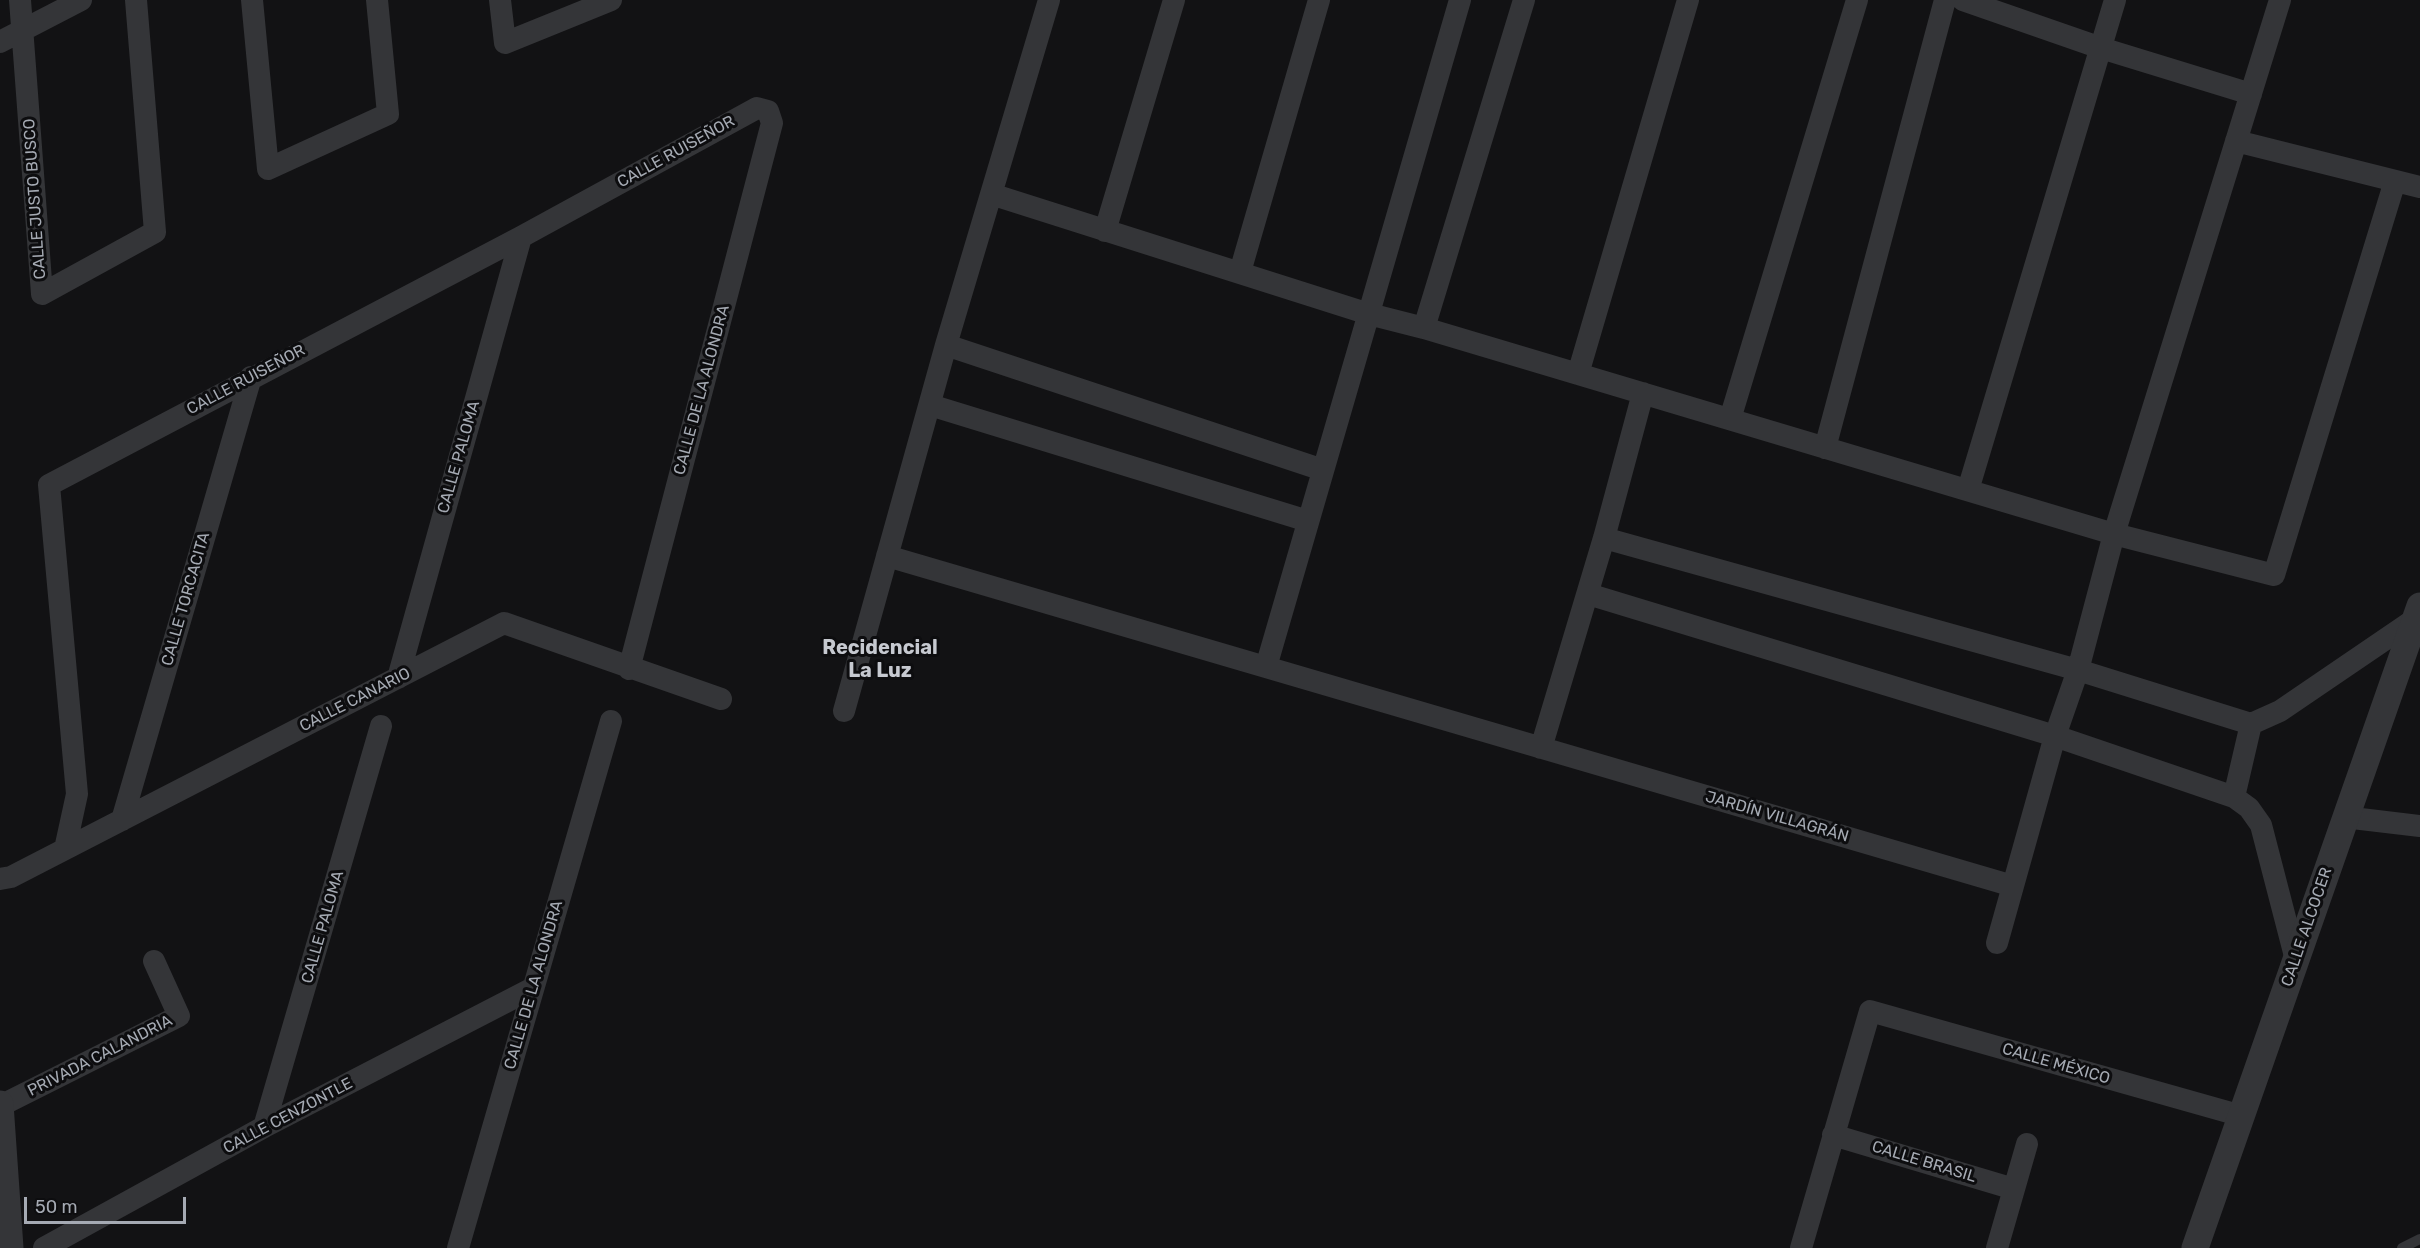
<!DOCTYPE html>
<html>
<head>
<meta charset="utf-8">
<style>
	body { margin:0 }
	#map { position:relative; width:2420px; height:1248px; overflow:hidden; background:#121214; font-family:Rubik,sans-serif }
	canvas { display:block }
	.scale { position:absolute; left:24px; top:1197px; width:162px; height:27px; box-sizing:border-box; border:3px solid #a5aab3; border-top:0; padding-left:8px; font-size:18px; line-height:21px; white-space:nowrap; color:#a5aab3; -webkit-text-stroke:4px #0d0d0f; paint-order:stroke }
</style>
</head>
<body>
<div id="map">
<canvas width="2420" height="1248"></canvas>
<div class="scale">50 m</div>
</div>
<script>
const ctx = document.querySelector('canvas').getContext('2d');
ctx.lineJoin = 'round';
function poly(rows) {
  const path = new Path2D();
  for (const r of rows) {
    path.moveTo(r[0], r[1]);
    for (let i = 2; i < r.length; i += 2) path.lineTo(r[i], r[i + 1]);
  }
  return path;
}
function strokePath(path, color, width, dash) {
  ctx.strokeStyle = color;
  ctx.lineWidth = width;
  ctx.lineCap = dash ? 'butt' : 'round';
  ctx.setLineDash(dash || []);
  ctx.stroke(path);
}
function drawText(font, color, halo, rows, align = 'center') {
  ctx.font = font + ' Rubik,sans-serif';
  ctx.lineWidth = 6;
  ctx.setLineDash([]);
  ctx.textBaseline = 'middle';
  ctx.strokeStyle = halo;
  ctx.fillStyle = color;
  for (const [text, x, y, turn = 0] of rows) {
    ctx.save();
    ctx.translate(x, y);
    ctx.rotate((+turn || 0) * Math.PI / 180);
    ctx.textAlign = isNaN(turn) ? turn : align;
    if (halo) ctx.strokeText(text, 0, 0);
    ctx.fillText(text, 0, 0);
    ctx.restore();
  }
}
strokePath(poly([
	[2402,1248,2420,1239]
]), '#343538', 10);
strokePath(poly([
	[20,0,42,294,155,232,136,0],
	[252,0,268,169,388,114,377,0],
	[500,0,505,43,611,0],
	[1963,0,2101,48,2251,94],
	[0,42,81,0],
	[2236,141,2420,187],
	[991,194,1369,314,1424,328,2114,534,2274,575,2395,181],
	[1105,231,1174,0],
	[1240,272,1319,0],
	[1424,328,1524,0],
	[946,345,1323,470],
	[1578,374,1688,0],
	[930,405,1308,521],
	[1730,419,1857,0],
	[1825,448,1945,0],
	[1968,490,2115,0],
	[1604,538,2078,670,2251,724,2280,711,2415,619],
	[887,556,2013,886],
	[1588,594,2055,736,2234,797,2249,808,2261,825,2296,960],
	[1266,667,1460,0],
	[398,678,521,237],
	[844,711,946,345,1049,0],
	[1541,748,1604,538,1643,393],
	[2234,797,2251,724],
	[2344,817,2420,826],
	[122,820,251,377],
	[65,849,77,794,49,485,521,237,757,108,768,111,772,123,629,669],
	[0,879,11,877,504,623,721,699],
	[1997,943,2055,736,2078,670,2114,534,2280,0],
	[0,1106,179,1016,154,961],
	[264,1127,381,726],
	[1833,1135,2014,1189],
	[44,1248,264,1127,533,988],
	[458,1248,611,721],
	[1801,1248,1870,1011,2242,1116],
	[1997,1248,2027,1144]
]), '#343538', 22);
strokePath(poly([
	[0,1104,10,1248],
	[2195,1248,2420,606]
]), '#343538', 27);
drawText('16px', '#a5aab3', '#0d0d0f', [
	["CALLE RUISEÑOR",676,152,-29],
	["CALLE JUSTO BUSCO",35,199,-94],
	["CALLE RUISEÑOR",246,380,-28],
	["CALLE DE LA ALONDRA",702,390,-75],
	["CALLE PALOMA",459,457,-74],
	["CALLE TORCACITA",186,599,-74],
	["CALLE CANARIO",355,700,-27],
	["JARDÍN VILLAGRÁN",1777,817,16],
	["CALLE PALOMA",323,927,-74],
	["CALLE ALCOCER",2307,927,-71],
	["CALLE DE LA ALONDRA",534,985,-74],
	["PRIVADA CALANDRIA",100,1056,-27],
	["CALLE MÉXICO",2056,1064,16],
	["CALLE CENZONTLE",288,1116,-28],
	["CALLE BRASIL",1924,1162,17]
]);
drawText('bold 20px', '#c6c9d0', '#0d0d0f', [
	["Recidencial",880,648],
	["La Luz",880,671]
]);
</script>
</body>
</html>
